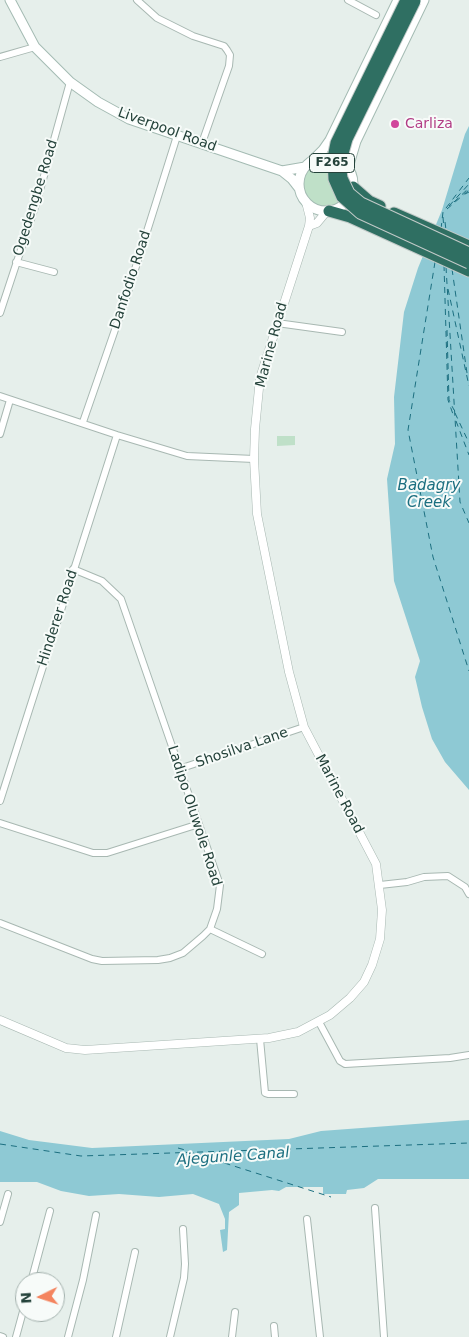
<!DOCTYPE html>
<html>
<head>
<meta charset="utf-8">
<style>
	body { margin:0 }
	#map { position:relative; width:469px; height:1337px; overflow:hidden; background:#e6efeb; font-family:"DejaVu Sans",sans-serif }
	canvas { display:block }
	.north { position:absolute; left:15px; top:1272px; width:50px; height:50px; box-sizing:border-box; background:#f7fbf9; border:1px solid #a3b1ad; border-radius:50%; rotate:266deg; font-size:14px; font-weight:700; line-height:20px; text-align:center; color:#24423a }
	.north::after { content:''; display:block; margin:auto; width:18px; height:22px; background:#f4845f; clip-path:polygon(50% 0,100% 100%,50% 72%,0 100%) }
</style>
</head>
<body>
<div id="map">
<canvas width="469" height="1337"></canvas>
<div class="north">N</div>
</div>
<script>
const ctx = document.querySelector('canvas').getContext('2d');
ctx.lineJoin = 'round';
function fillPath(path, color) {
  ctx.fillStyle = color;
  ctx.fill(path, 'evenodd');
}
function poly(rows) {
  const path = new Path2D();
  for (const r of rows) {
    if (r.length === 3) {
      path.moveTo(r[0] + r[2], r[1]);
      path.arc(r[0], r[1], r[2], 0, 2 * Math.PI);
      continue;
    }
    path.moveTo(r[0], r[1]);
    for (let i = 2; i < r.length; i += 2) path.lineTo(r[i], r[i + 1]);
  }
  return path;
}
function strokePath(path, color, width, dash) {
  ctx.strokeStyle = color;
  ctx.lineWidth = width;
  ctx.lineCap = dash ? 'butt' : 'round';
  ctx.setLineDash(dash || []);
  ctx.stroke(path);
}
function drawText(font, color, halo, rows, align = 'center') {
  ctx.font = font + ' "DejaVu Sans",sans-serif';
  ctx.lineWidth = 4;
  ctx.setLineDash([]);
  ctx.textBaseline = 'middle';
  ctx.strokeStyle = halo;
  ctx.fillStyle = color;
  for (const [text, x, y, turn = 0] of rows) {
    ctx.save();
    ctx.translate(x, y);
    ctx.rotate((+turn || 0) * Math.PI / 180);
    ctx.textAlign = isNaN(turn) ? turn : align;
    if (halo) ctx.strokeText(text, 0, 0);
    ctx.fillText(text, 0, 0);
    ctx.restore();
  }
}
fillPath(poly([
	[325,185,23],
	[277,436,295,436,295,445,277,446]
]), '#bfe0c8');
fillPath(poly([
	[469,126,469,790,445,762,432,739,422,707,415,677,420,661,394,581,387,479,395,444,394,397,404,312,418,268,442,210,465,134],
	[469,1120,469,1179,378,1179,364,1188,347,1190,346,1194,323,1194,323,1187,286,1187,279,1191,272,1190,239,1193,239,1205,229,1212,227,1250,223,1252,220,1230,225,1229,225,1219,219,1204,193,1194,159,1197,119,1194,89,1196,61,1191,37,1182,0,1182,0,1131,29,1140,92,1148,289,1139,321,1131]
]), '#8ec9d4');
strokePath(poly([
	[465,194,469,192],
	[454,202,469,188],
	[449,206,469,184],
	[447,209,469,190],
	[443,217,444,230],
	[445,222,446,230],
	[441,229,443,212,469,178],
	[435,262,408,430,433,557,469,671],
	[444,265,448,400,454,417],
	[446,267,460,502,469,523],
	[452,269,467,373],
	[448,289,469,386],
	[447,330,449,400,454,410],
	[455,413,469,443],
	[456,421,469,455],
	[0,1144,81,1156,469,1143],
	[178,1148,189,1151],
	[193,1153,331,1197]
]), '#1c6f80', 1, [6, 5]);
const minor = poly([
	[137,0,157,18,193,36,224,46,227,50,230,55,229,66,202,143],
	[348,0,376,15],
	[0,57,35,47],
	[16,262,54,272],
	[0,313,37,201,70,82],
	[277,323,342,332],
	[0,396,117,435,187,456,254,459],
	[83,422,126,298,177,136],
	[0,434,10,400],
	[179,769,304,727],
	[0,801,117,435],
	[0,823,93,853,107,853,199,824],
	[380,885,407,882,424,877,448,876,465,887,469,894],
	[0,923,92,959,102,961,158,960,170,958,183,953,203,936,210,929,217,909,220,885,121,599,102,581,73,569],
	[210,929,262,954],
	[319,1022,340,1061,345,1064,450,1058,469,1055],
	[260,1039,265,1093,268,1094,294,1094],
	[375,1208,384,1337],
	[307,1219,320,1337],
	[0,1222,8,1194],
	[31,1282,50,1211],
	[274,1326,275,1337],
	[0,1336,3,1337],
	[16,1337,25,1304],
	[68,1337,83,1280,96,1215],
	[116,1337,135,1252],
	[170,1337,184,1278,185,1264,183,1229],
	[232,1337,235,1312]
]);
const tertiary = poly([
	[309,226,317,223,327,211],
	[0,1020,66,1048,85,1050,269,1038,298,1032,330,1015,350,998,364,982,372,965,380,939,382,910,376,864,304,727,289,672,257,514,254,459,255,429,260,378,309,226,310,218,306,202]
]);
const secondary = poly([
	[10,0,35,47,70,82,98,102,129,119,282,171,292,179,299,188],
	[326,184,27],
	[313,160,323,150,330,140,398,0],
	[348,168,356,141,424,0],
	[282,171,305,167]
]);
const motorway = poly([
	[353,187,369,201,380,206],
	[329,211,350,217,469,271],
	[394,213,469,246]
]);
strokePath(minor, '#a8b8b2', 8);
strokePath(tertiary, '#a8b8b2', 9);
strokePath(secondary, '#a4bbb3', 11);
strokePath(motorway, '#c2cac8', 13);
strokePath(minor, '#fff', 6);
strokePath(tertiary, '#fff', 8);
strokePath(secondary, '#fff', 9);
strokePath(motorway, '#2f6f62', 11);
const motorwayBridge = poly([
	[406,0,336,143,333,158,334,179,342,197,360,213,469,263],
	[415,1,347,139,340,164,342,178,349,193,361,203,469,253]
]);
strokePath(motorwayBridge, '#c2cac8', 13, []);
strokePath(motorwayBridge, '#2f6f62', 11);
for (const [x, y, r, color] of [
	[395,124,5,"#d1479c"]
]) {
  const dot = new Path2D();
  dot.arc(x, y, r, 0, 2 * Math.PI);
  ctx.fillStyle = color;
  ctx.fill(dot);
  strokePath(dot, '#f7fbf9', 2);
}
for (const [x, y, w] of [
	[332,163,45]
]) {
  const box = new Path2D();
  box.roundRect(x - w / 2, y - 9.5, w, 19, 4);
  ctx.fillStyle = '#f7fbf9';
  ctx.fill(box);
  strokePath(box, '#24423a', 1);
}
drawText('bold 12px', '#24423a', null, [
	["F265",332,163]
]);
drawText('14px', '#b23c85', '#f7fbf9', [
	["Carliza",405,124]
], 'left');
drawText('14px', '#24423a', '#f7fbf9', [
	["Liverpool Road",167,130,20],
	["Ogedengbe Road",36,198,-73],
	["Danfodio Road",131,280,-72],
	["Marine Road",272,345,-75],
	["Hinderer Road",58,618,-72],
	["Shosilva Lane",242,748,-19],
	["Marine Road",339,794,62],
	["Ladipo Oluwole Road",194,816,72]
]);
drawText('italic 15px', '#1c6f80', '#f7fbf9', [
	["Badagry",429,486],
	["Creek",429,503],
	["Ajegunle Canal",233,1157,-4]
]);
</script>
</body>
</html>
